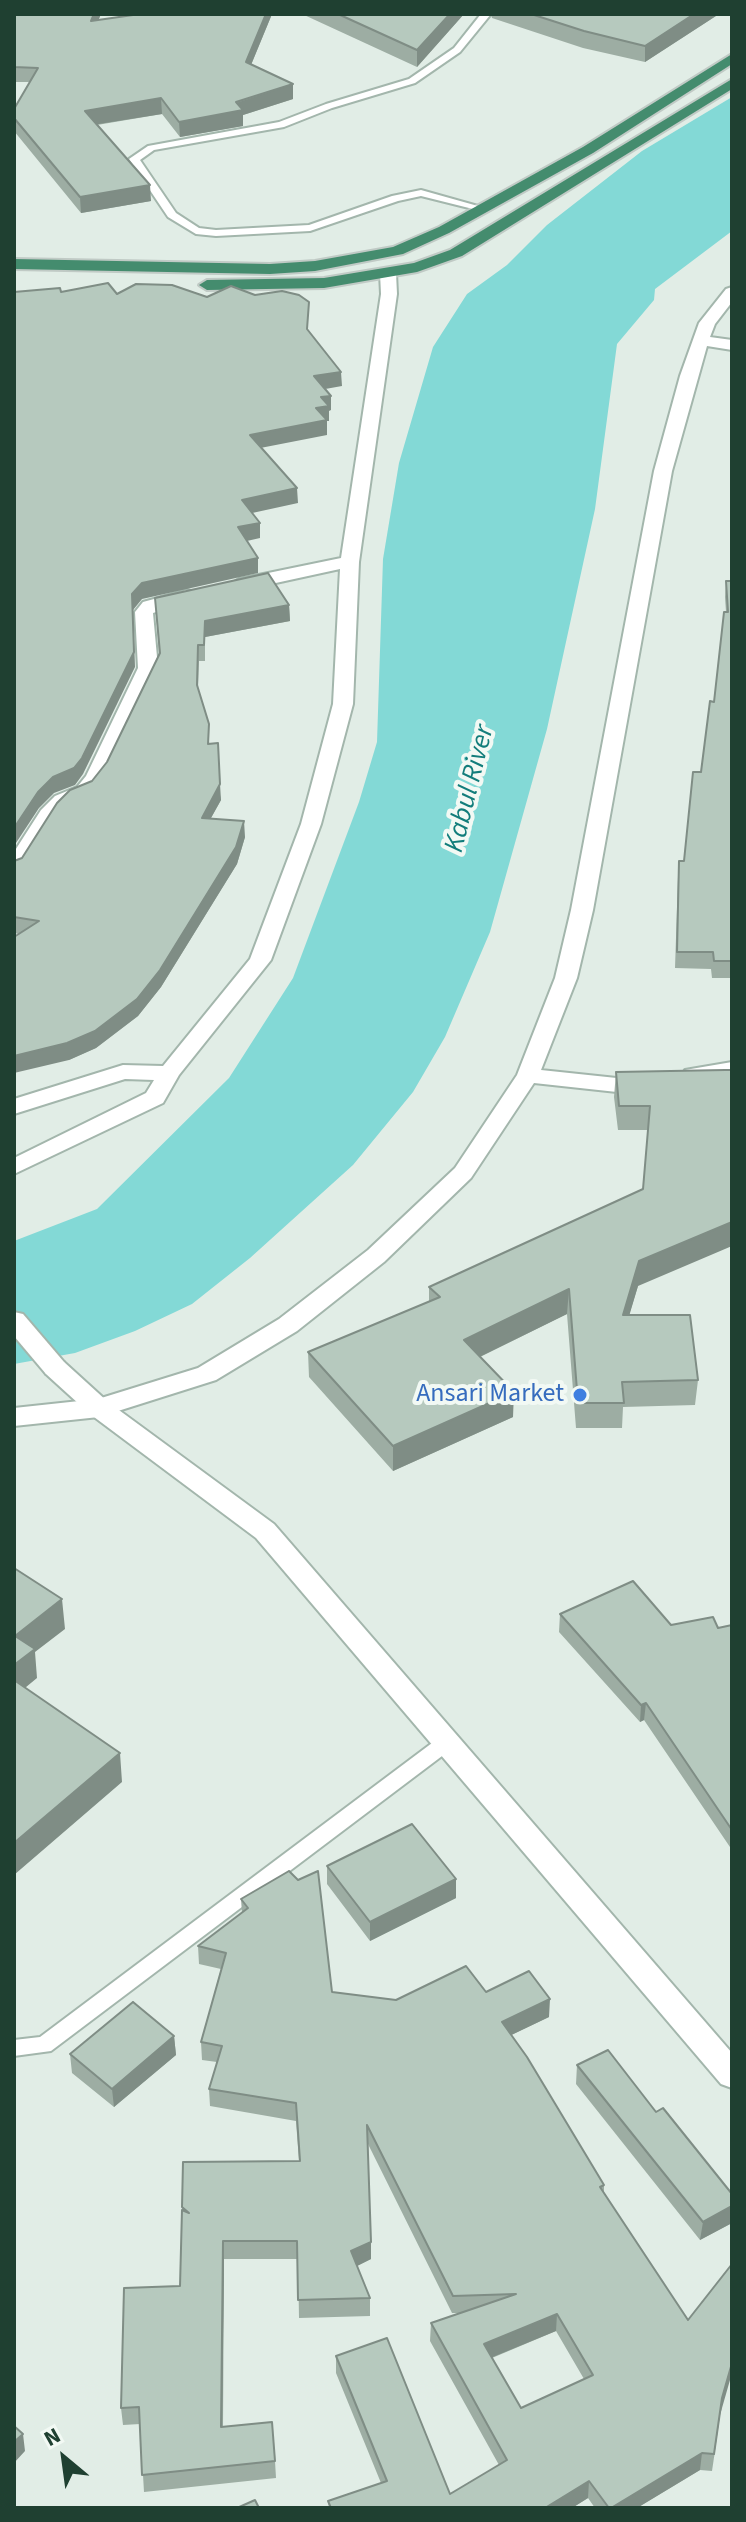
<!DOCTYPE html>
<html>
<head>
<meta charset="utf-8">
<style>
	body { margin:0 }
	#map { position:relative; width:746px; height:2522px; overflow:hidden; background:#e1ede6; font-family:"Source Sans 3",sans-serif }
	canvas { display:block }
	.frame { position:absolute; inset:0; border:16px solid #1f4031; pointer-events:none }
	.north { position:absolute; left:24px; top:2418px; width:80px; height:80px; -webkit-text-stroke:6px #f2f9f4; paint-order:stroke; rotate:331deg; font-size:22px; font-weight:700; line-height:32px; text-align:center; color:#1f4031 }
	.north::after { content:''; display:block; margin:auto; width:28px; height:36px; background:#1f4031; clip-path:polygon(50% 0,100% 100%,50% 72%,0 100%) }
</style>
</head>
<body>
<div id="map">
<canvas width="746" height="2522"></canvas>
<div class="frame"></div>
<div class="north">N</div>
</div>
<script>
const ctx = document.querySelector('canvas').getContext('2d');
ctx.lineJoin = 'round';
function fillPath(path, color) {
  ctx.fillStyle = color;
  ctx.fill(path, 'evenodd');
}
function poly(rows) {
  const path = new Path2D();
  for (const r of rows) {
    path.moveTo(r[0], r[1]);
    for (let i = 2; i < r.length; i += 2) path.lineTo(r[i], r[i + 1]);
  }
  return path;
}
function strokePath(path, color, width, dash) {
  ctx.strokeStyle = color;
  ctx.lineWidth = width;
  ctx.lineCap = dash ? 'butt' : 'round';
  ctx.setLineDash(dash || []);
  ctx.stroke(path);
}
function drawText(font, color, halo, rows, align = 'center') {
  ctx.font = font + ' "Source Sans 3",sans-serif';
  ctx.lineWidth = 8;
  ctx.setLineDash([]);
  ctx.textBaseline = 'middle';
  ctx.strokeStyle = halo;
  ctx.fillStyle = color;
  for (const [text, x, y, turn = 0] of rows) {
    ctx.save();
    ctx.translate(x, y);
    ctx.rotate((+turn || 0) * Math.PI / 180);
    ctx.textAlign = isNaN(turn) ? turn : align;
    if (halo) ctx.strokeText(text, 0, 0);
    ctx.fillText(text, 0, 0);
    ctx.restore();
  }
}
fillPath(poly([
	[732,97,732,231,655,289,654,300,617,344,595,509,547,729,490,932,445,1037,413,1092,353,1165,250,1258,192,1304,135,1331,75,1353,14,1364,14,1241,97,1209,229,1078,293,978,359,802,377,742,383,559,399,463,433,347,467,294,507,265,547,225,642,151]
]), '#83d9d6');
const service = poly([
	[481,14,491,14,460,52,415,83,332,108,284,127,154,150,140,160,176,213,199,228,216,230,309,225,392,196,421,190,485,208,485,212,421,196,398,201,310,231,216,236,196,234,168,217,129,159,148,146,279,122,326,104,409,79,454,48,481,14],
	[447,1735,454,1737,456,1742,454,1747,51,2051,14,2056,14,2040,40,2037,440,1737,447,1735]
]);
const pedestrian = poly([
	[55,1360,64,1362,108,1402,274,1524,732,2053,732,2088,721,2084,256,1538,90,1414,46,1374,43,1368,46,1362,55,1360]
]);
const minor = poly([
	[388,268,396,273,397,294,359,562,353,704,321,824,271,960,179,1075,163,1103,14,1174,14,1158,146,1093,154,1080,125,1079,14,1114,14,1099,123,1065,163,1066,250,959,301,824,333,704,340,569,239,591,230,585,239,579,341,558,381,294,380,273,388,268],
	[732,287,732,302,715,324,710,337,732,340,732,350,707,346,672,471,593,910,577,978,541,1070,626,1079,645,1076,656,1083,653,1088,626,1093,534,1083,471,1178,384,1262,297,1331,216,1380,99,1417,14,1426,14,1408,98,1399,198,1368,279,1319,368,1250,455,1168,517,1075,555,978,571,910,654,471,680,376,699,323,726,289,732,287],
	[187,590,194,592,194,600,153,613,158,668,105,777,91,795,69,804,56,817,21,873,14,875,14,852,41,810,55,796,77,787,86,776,138,668,135,612,143,602,187,590],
	[732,1062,732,1076,693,1082,682,1075,685,1070,732,1062]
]);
const tertiary = poly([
	[14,1312,23,1314,64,1362,67,1368,64,1374,46,1374,14,1336,14,1312]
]);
const trunk = poly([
	[732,54,732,64,593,153,449,233,403,254,315,271,270,274,14,269,14,259,270,264,315,261,393,247,439,227,583,147,732,54],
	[732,79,732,89,462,256,417,272,324,288,207,290,199,285,207,280,324,278,414,263,450,250,732,79]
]);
strokePath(service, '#a3b6ac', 4);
strokePath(pedestrian, '#a3b6ac', 4);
strokePath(minor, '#a3b6ac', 4);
strokePath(tertiary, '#a3b6ac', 4);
strokePath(trunk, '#c0cac5', 4);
fillPath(service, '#fff');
fillPath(pedestrian, '#fff');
fillPath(minor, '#fff');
fillPath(tertiary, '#fff');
fillPath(trunk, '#448c6e');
fillPath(poly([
	[14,14,101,14,98,20,272,14,251,65,293,99,243,115,243,126,180,137,162,114,97,125,151,201,81,213,14,131,14,109,30,82,14,82],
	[302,14,464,14,417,67],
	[491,14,719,14,645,62,583,48,492,18],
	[726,581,732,581,732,978,712,978,711,969,675,968,678,877,679,861,684,861,714,702,726,612,725,597],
	[155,598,289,605,290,621,205,637,205,661,199,661,198,688,221,800,211,818,245,837,237,864,161,987,138,1016,96,1048,69,1060,19,934,14,933,14,861,22,858,92,781,107,762,159,654],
	[725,1070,638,1286,629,1315,698,1380,695,1405,623,1407,622,1428,576,1428,567,1314,480,1357,513,1417,393,1471,309,1377,308,1352,429,1302,429,1287,643,1189,648,1130,618,1130,614,1097,616,1072],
	[560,1614,671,1625,718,1628,732,1625,732,1850,644,1720,640,1722,559,1632],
	[327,1866,456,1898,370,1941,327,1884],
	[241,1899,332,1992,396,2000,486,1992,549,2017,511,2035,604,2185,604,2193,720,2415,712,2471,700,2470,637,2508,595,2508,588,2498,572,2508,329,2508,328,2501,381,2483,336,2373,336,2356,450,2494,499,2465,430,2341,431,2323,461,2313,452,2313,368,2144,371,2259,357,2266,370,2298,370,2316,299,2318,298,2259,224,2259,223,2427,275,2461,276,2478,144,2492,140,2424,123,2425,121,2408,180,2286,183,2162,299,2161,296,2121,210,2106,209,2089,217,2062,202,2060,201,2042,221,1969,199,1964,198,1946,242,1913],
	[556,2331,584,2379,521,2408,492,2358],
	[174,2036,176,2055,114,2107,72,2073,70,2054],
	[577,2065,656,2112,732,2194,732,2223,700,2240,576,2084]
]), '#9dada3');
fillPath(poly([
	[94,14,101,14,92,36,91,21],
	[266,14,272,14,246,77,246,62],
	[450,14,464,14,417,67,417,50],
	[694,14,719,14,645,62,645,46],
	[293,84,293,99,243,115,243,126,180,137,179,122],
	[161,98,162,114,86,126,85,111],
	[150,185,151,201,81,213,80,197],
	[341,372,342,386,314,391,314,376],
	[331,396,331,410,329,411,329,421,327,421,327,435,250,450,250,435,316,408,321,397],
	[297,488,298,503,243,515,242,500],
	[260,523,260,538,238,543,238,527],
	[258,558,258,573,142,599,133,610,135,667,83,774,75,785,54,793,39,808,14,846,14,828,132,594,142,583],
	[289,605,290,621,205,637,205,661,205,621],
	[220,784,221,800,202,834,202,818],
	[244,821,245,837,237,864,161,987,138,1016,96,1048,69,1060,14,1073,14,1056],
	[732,1222,732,1246,638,1286,622,1340,623,1315,639,1261],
	[569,1289,567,1314,463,1365,464,1340],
	[514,1392,513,1417,393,1471,393,1446],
	[62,1599,65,1629,35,1652,37,1678,14,1697,15,1636],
	[646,1703,644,1720,640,1722,641,1705],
	[120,1753,122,1782,14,1875,14,1843],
	[456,1879,456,1898,370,1941,370,1922],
	[550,1999,549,2017,501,2040,502,2022],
	[174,2036,176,2055,114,2107,112,2089],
	[732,2206,732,2223,700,2240,703,2222],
	[223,2241,224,2259,222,2444,221,2427],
	[371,2242,371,2259,351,2269,351,2251],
	[557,2314,556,2331,483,2361,484,2344],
	[732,2363,732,2373,720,2415,712,2471,722,2398],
	[23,2434,25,2451,14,2463,14,2442],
	[702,2453,700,2470,637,2508,611,2508],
	[589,2481,588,2498,572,2508,545,2508]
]), '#7f8d85');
const building = poly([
	[14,14,94,14,91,21,140,14,266,14,246,62,293,84,236,102,243,110,179,122,161,98,85,111,150,185,80,197,14,118,14,109,38,68,14,67,14,14],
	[338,14,450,14,417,50,338,14],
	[531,14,694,14,645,46,584,31,531,14],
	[108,283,117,294,136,284,172,285,207,297,231,286,255,295,282,291,299,295,309,302,307,329,341,372,314,376,331,396,321,397,329,406,316,408,327,420,250,435,297,488,242,500,260,523,238,527,258,558,142,583,132,594,134,652,82,758,74,768,53,777,38,792,14,828,14,292,60,288,61,292,108,283],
	[268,573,289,605,205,621,204,645,198,645,197,685,209,724,208,744,218,743,220,784,202,818,244,821,236,847,160,970,137,999,95,1031,67,1043,14,1056,14,937,39,921,14,917,14,861,22,858,57,803,70,790,92,781,107,762,160,653,155,598,268,573],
	[726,581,732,581,732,961,714,961,713,952,677,952,679,861,684,861,693,772,701,772,710,701,714,702,724,612,728,612,726,581],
	[725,1070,732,1070,732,1222,639,1261,623,1315,690,1315,698,1380,622,1382,624,1403,578,1403,569,1289,464,1340,514,1392,393,1446,308,1352,440,1297,429,1287,643,1189,650,1106,619,1106,616,1072,725,1070],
	[14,1568,62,1599,15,1636,35,1649,14,1665,14,1568],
	[633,1581,671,1625,713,1617,718,1628,732,1625,732,1830,646,1703,641,1705,560,1614,633,1581],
	[14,1680,120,1753,14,1843,14,1680],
	[412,1824,456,1879,370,1922,327,1866,412,1824],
	[289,1871,298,1880,318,1871,332,1992,396,2000,466,1966,486,1992,529,1971,550,1999,502,2022,527,2057,604,2185,600,2187,688,2320,732,2264,732,2363,722,2398,714,2454,702,2453,611,2508,609,2508,589,2481,545,2508,331,2508,328,2501,387,2481,336,2356,387,2338,450,2494,507,2460,431,2323,516,2294,453,2296,367,2125,371,2242,351,2251,370,2298,298,2300,297,2241,223,2241,221,2427,272,2422,275,2461,142,2475,139,2407,121,2408,124,2288,180,2286,182,2210,189,2213,182,2207,183,2162,300,2161,296,2103,209,2089,222,2046,201,2042,226,1953,198,1946,248,1908,241,1899,289,1871],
	[557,2314,593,2375,521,2408,484,2344,557,2314],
	[133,2002,174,2036,112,2089,70,2054,133,2002],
	[608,2050,656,2112,663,2108,732,2194,732,2206,703,2222,577,2065,608,2050],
	[14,2426,23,2434,14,2442,14,2426],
	[255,2500,259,2508,237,2508,255,2500]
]);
fillPath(building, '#b6c9be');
strokePath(building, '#7f8d85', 2);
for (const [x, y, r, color] of [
	[580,1395,8,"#3f7fe0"]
]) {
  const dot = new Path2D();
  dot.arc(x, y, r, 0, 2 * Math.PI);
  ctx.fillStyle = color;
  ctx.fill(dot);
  strokePath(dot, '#f2f9f4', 3);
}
drawText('26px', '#366cbe', '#f2f9f4', [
	["Ansari Market",564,1395]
], 'right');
drawText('italic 28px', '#127d7b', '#f2f9f4', [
	["Kabul River",471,789,-76]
]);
</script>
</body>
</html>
